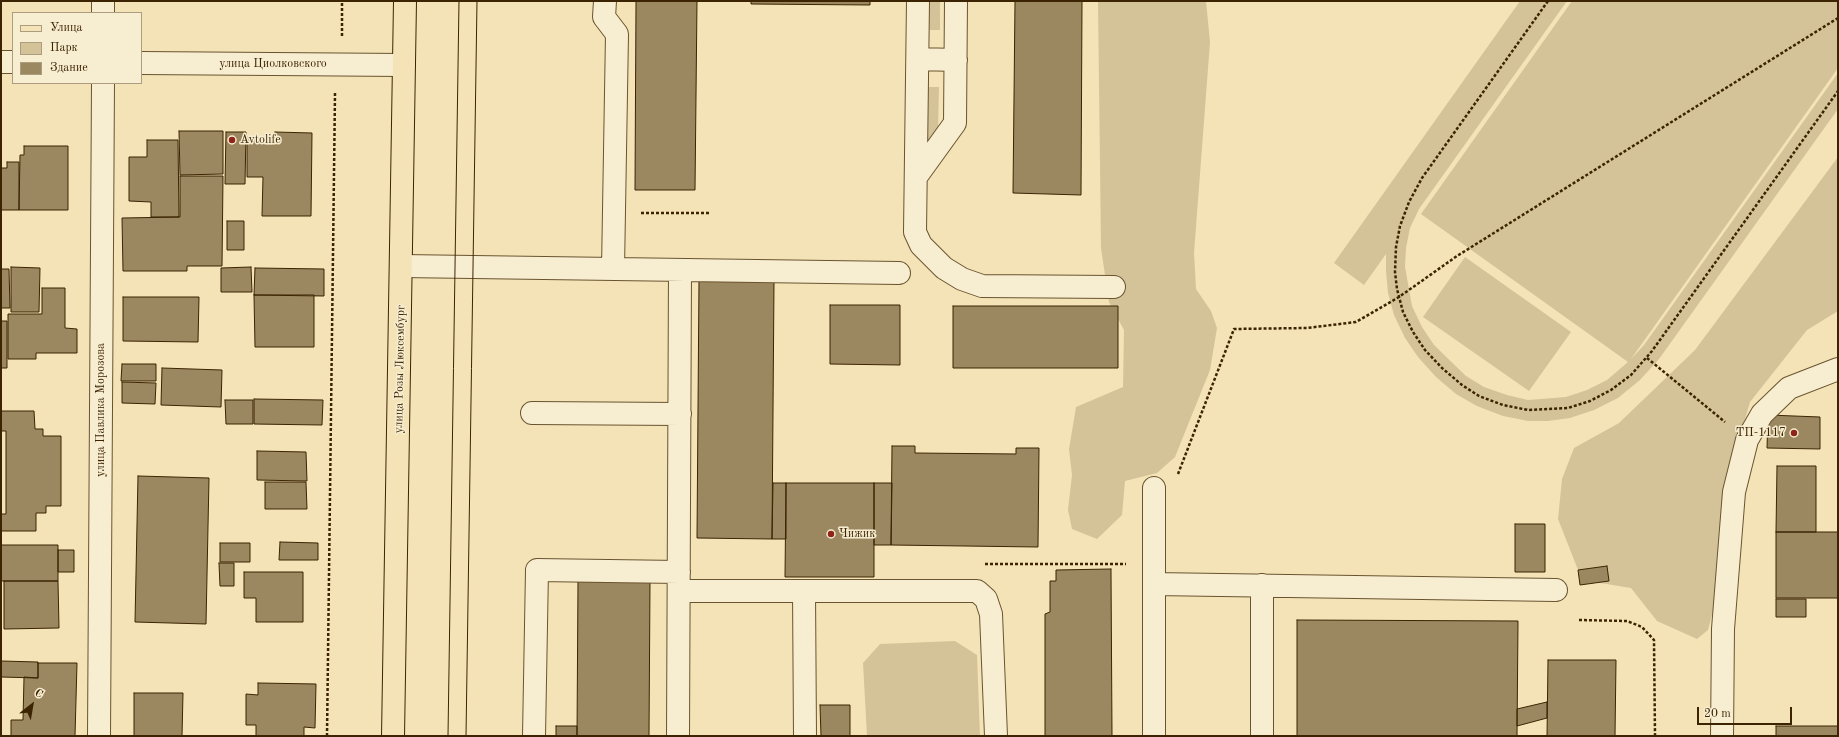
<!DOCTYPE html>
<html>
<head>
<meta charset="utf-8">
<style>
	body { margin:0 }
	#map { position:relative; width:1839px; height:737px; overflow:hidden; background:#f3e3b6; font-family:"Old Standard TT",serif }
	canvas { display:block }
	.frame { position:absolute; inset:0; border:2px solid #3c2403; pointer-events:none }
	.legend { position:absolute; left:12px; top:12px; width:130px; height:72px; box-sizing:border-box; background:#f7edd0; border:1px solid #ac9d7e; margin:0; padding:5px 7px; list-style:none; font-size:12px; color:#3c2403 }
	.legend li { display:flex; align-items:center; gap:8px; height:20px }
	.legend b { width:20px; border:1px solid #ac9d7e }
	.north { position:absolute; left:12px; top:685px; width:40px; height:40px; -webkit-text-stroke:3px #f7edd0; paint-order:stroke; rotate:31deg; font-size:11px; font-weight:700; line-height:16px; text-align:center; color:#3c2403 }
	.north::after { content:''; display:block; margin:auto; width:14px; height:18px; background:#3c2403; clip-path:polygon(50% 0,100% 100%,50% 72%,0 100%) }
	.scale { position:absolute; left:1697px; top:707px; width:95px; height:18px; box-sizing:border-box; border:2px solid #3c2403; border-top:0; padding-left:5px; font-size:12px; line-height:14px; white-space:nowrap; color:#3c2403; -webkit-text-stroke:3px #f7edd0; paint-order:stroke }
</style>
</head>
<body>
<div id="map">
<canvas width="1839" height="737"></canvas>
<div class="frame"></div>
<ul class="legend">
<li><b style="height:5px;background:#f3e3b6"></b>Улица</li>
<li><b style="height:11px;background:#d4c398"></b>Парк</li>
<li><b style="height:11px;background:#9b8760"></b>Здание</li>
</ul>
<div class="north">С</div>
<div class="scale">20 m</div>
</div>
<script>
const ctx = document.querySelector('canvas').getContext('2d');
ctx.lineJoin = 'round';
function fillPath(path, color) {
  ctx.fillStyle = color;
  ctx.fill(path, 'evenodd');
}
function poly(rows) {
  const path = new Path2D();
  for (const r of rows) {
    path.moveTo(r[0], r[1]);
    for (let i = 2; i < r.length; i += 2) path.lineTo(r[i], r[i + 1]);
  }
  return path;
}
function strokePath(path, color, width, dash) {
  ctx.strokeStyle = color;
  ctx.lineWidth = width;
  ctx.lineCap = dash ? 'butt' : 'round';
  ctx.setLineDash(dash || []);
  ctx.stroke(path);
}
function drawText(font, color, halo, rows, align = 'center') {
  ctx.font = font + ' "Old Standard TT",serif';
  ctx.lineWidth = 3;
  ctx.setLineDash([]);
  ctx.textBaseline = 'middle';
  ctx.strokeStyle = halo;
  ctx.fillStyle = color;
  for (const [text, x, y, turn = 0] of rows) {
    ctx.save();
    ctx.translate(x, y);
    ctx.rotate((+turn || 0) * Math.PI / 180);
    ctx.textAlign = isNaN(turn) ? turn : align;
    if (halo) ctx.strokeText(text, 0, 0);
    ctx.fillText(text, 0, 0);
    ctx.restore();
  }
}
fillPath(poly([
	[926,1,940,1,940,30,926,30],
	[1098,1,1206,1,1210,42,1194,253,1196,289,1211,311,1217,328,1210,370,1175,457,1157,473,1125,481,1122,515,1097,539,1072,529,1068,510,1072,475,1069,449,1076,407,1123,387,1124,330,1109,302,1101,248],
	[1520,1,1567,1,1419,209,1410,228,1406,248,1405,267,1412,306,1422,327,1434,345,1466,376,1484,387,1507,395,1528,400,1566,397,1587,390,1607,380,1628,362,1421,214,1572,1,1838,1,1838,68,1631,359,1644,345,1838,73,1838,109,1659,359,1640,380,1618,398,1594,410,1570,418,1548,421,1528,421,1503,416,1477,406,1456,394,1436,377,1418,357,1405,338,1394,315,1388,293,1386,271,1386,254,1364,285,1334,263],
	[926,87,939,87,938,131,927,148],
	[1838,157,1838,311,1807,330,1750,402,1732,463,1724,568,1708,630,1697,639,1657,621,1631,588,1582,580,1558,519,1562,479,1574,448,1619,423,1695,350],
	[1465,257,1571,332,1529,391,1423,317],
	[955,641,977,655,980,736,867,736,863,663,880,644]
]), '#d4c398');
const building = poly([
	[636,1,697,1,695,190,635,190,636,1],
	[751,1,870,1,870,5,751,4,751,1],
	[1015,1,1082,1,1081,195,1013,193,1015,1],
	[179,131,223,131,223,174,180,175,179,131],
	[226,132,246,132,245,184,225,184,226,132],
	[275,132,312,133,311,216,262,216,263,177,247,177,247,137,275,138,275,132],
	[147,140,178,140,179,217,151,217,151,202,129,201,129,157,147,157,147,140],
	[24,146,68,146,68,210,19,210,20,155,24,155,24,146],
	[7,162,19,162,19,210,1,210,1,168,7,168,7,162],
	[180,176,223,176,222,266,187,266,187,271,123,271,122,218,180,217,180,176],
	[227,221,244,221,244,250,227,250,227,221],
	[11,267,40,268,39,312,11,312,11,267],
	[251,267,252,292,221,292,221,268,251,267],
	[255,268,324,269,324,296,254,295,255,268],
	[1,269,9,269,10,308,1,308,1,269],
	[699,280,774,281,772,539,697,538,699,280],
	[42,288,65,288,65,328,77,329,77,353,36,353,36,359,8,359,8,314,42,314,42,288],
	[254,295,314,295,314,347,255,347,254,295],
	[123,297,199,297,198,342,123,341,123,297],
	[830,305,900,305,900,365,830,364,830,305],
	[953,306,1118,306,1118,368,953,368,953,306],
	[1,321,7,321,7,368,1,368,1,321],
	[122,364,156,364,156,381,121,381,122,364],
	[162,368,222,370,221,407,161,405,162,368],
	[122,382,156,383,155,404,122,403,122,382],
	[254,399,323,400,322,425,254,424,254,399],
	[225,400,253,400,253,424,226,424,225,400],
	[1,411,34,411,35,429,43,429,43,436,61,436,61,506,46,506,46,513,36,513,36,531,1,531,1,514,6,514,6,431,1,431,1,411],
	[1768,415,1820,417,1820,449,1767,448,1768,415],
	[892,446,915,446,915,453,1016,454,1016,448,1039,448,1038,547,891,545,892,446],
	[257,451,306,452,307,481,257,480,257,451],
	[1777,466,1816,466,1816,532,1776,532,1777,466],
	[138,476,209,478,206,624,135,622,138,476],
	[265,482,306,482,307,509,265,509,265,482],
	[773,483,786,483,786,539,772,539,773,483],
	[786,483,874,483,874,577,785,577,786,483],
	[874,483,892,483,891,545,874,545,874,483],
	[1515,524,1545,524,1545,572,1515,572,1515,524],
	[1776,532,1838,532,1838,598,1776,598,1776,532],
	[280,542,318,543,318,560,279,560,280,542],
	[220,543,250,543,250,562,220,562,220,543],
	[1,545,58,545,58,581,1,581,1,545],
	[58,550,74,550,74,572,58,572,58,550],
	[219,563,234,563,234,586,220,586,219,563],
	[1607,566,1609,581,1580,585,1578,570,1607,566],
	[1111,569,1112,736,1045,736,1045,614,1050,612,1050,581,1056,581,1056,570,1111,569],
	[244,572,303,572,303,622,256,622,256,598,244,598,244,572],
	[4,581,58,581,59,628,4,629,4,581],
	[578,581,650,581,649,736,577,736,578,581],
	[1776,599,1806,599,1806,617,1776,617,1776,599],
	[1297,620,1518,621,1517,736,1297,736,1297,620],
	[1548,660,1616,660,1615,736,1547,736,1548,660],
	[1,661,38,662,38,678,1,677,1,661],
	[38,663,77,663,75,736,11,736,11,720,23,720,24,677,38,678,38,663],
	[258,683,316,684,315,728,304,727,304,736,256,736,256,725,246,725,246,694,258,695,258,683],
	[134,693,183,693,182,736,134,736,134,693],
	[1547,702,1547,718,1517,726,1517,709,1547,702],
	[820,705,850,705,850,736,821,736,820,705],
	[556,726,577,726,577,736,556,736,556,726],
	[1776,726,1838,726,1838,736,1776,736,1776,726]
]);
fillPath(building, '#9b8760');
strokePath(building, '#3c2403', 1);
const minor = poly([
	[605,1,604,17,617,34,613,269],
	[918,1,915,232,921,245,944,268,962,279,982,286,1114,287],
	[103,13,103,1],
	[918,59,956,60],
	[1,62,13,62],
	[141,63,404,65],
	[916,177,955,123,956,1],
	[402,266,899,273],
	[532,413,680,414],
	[1154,488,1154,736],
	[1154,584,1556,590],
	[679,591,977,591,986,599,991,614,996,736],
	[804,591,805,736],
	[99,736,103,83],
	[534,736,537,570,679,572],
	[678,736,680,271],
	[1262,736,1262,585],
	[1722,736,1723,629,1734,492,1747,440,1762,414,1789,388,1838,369]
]);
const major = poly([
	[393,736,405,1]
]);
strokePath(minor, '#6a5430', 24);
strokePath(major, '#3c2403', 24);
strokePath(poly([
	[1548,1,1422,178,1409,202,1400,226,1396,247,1395,272,1397,289,1403,312,1413,332,1425,350,1442,368,1462,385,1479,396,1503,405,1528,410,1568,408,1590,401,1611,390,1631,375,1652,351,1838,91],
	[342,36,342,1],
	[641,213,711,213],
	[1647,358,1725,422],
	[1178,474,1234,329,1307,328,1356,322,1399,297,1457,256,1838,18],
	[985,564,1126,564],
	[1579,620,1627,621,1642,627,1654,640,1655,736],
	[327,736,335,93]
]), '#3c2403', 2.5, [3, 2]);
strokePath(minor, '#f7edd0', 22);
strokePath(major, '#f3e3b6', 22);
strokePath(poly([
	[448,736,459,1],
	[466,736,477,1]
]), '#3c2403', 1);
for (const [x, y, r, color] of [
	[232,140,4,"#8f2418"],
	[1794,433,4,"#8f2418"],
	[831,534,4,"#8f2418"]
]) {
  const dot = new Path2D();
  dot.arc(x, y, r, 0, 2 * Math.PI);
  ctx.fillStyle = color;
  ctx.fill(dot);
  strokePath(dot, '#f7edd0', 1.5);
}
drawText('12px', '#3c2403', '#f7edd0', [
	["улица Циолковского",273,64],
	["улица Розы Люксембург",400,369,-89],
	["улица Павлика Морозова",101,410,-90]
]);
drawText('12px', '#3c2403', '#f7edd0', [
	["Avtolife",240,140],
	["ТП-1117",1786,433,"right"],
	["Чижик",839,534]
], 'left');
</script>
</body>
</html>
